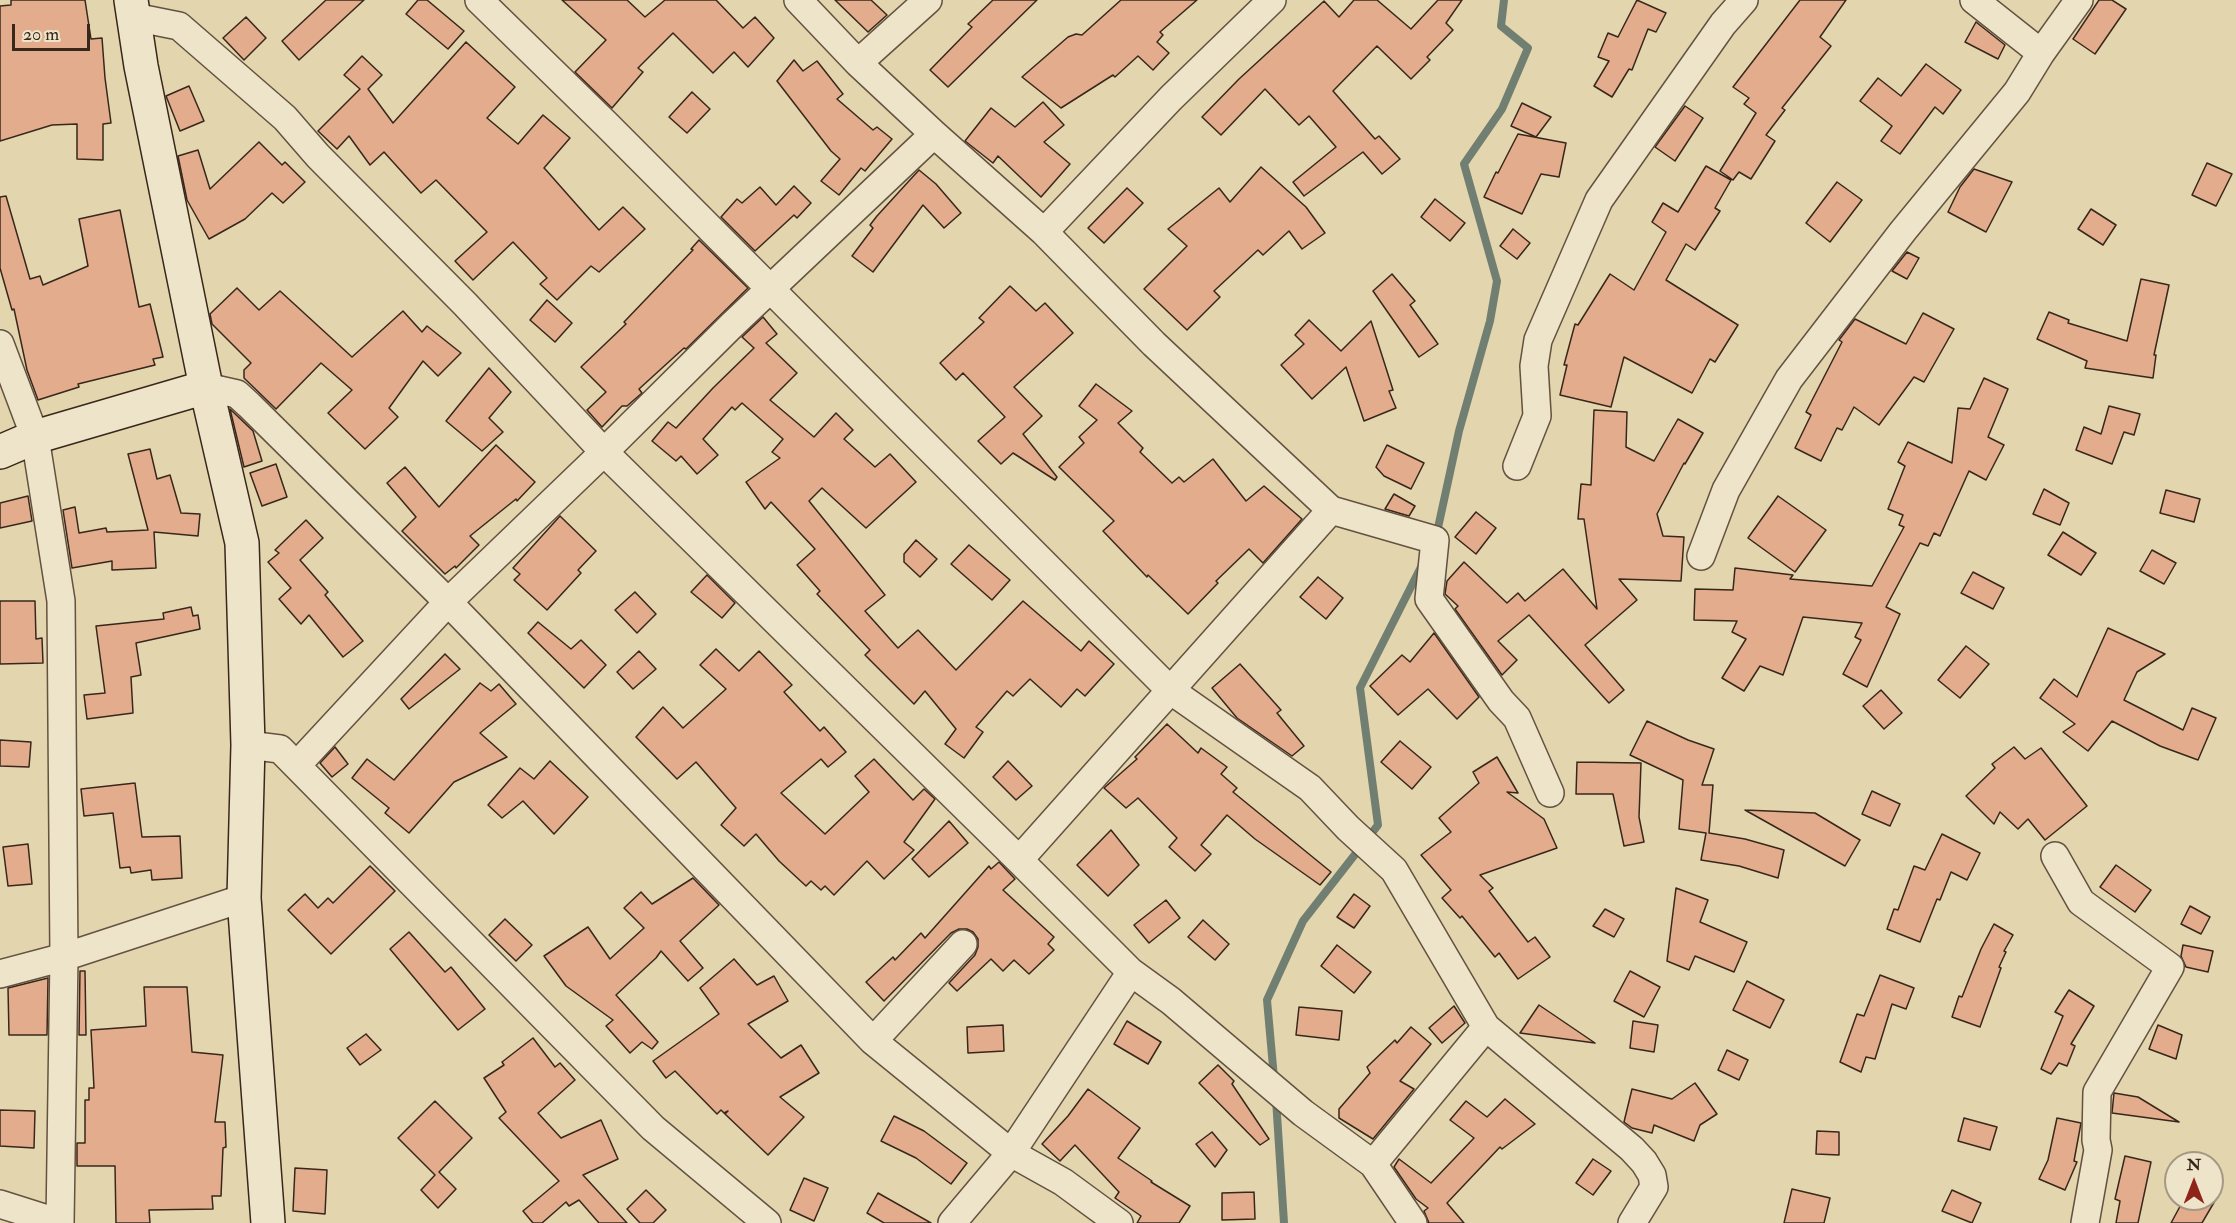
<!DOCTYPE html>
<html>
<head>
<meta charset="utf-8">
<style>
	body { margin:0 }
	#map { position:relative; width:2236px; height:1223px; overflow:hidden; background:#e3d5ad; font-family:"IM FELL Double Pica",serif }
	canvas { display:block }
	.north { position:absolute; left:2164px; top:1151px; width:60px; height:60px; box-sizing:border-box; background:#ede4ca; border:2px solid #a59884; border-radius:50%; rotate:0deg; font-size:16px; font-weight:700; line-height:24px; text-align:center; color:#38271b }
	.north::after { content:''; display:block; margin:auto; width:21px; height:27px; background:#8f2418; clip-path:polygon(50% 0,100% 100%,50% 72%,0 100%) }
	.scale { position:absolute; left:12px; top:24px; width:78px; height:27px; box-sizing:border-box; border:3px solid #38271b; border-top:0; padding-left:8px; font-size:18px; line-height:21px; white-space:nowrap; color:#38271b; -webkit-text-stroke:4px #ede4ca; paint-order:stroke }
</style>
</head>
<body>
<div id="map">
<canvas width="2236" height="1223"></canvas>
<div class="north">N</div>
<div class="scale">20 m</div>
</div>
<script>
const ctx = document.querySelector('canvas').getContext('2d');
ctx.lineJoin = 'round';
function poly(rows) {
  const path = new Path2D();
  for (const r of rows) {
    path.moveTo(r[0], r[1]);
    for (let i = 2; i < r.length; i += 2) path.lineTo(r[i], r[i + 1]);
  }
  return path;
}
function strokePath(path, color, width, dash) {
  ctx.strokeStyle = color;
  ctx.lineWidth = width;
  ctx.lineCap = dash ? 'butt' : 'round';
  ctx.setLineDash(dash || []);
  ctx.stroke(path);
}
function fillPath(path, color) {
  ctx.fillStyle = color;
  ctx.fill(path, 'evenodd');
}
strokePath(poly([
	[1436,537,1459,431,1490,321,1497,281,1464,164,1502,109,1528,48,1501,26,1504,0],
	[1274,1078,1267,1000,1303,921,1378,825,1360,688,1421,567],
	[1276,1099,1284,1223]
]), '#707f71', 8);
const building = poly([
	[11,0,85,0,91,39,102,38,105,78,111,123,103,124,103,160,77,159,77,124,52,125,0,141,0,6,11,5,11,0],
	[326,0,364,0,299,60,282,41,326,0],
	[418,0,427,0,464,31,448,49,406,14,418,0],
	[562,0,627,0,645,17,665,0,716,0,743,28,755,17,774,38,748,67,734,52,713,73,673,33,638,68,643,72,612,108,575,72,606,40,562,0],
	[835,0,871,0,887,15,868,32,835,0],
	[993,0,1037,0,948,87,930,70,972,27,968,24,993,0],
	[1121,0,1197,0,1160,32,1163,35,1157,42,1169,53,1153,70,1138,56,1115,77,1113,75,1061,108,1022,77,1068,37,1076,34,1082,35,1121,0],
	[1354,0,1377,0,1411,29,1438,0,1462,0,1446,23,1453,30,1427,57,1430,60,1411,79,1377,46,1333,91,1375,139,1379,136,1400,159,1382,174,1363,152,1304,196,1293,182,1336,147,1309,116,1299,125,1265,89,1221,135,1202,117,1239,79,1324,1,1339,17,1354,0],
	[1637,0,1666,13,1656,32,1648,29,1632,70,1629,69,1612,97,1594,86,1609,61,1598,57,1608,33,1618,37,1637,0],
	[1800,0,1846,0,1820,37,1831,46,1782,108,1785,110,1766,135,1775,141,1751,179,1739,172,1733,180,1720,171,1756,113,1744,104,1749,98,1733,87,1800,0],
	[2099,0,2112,0,2126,9,2095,54,2073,39,2099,0],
	[246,17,266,38,244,60,223,38,246,17],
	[1976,22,2005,45,1998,59,1965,42,1976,22],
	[466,42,515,87,487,118,518,144,543,115,570,138,544,168,546,170,599,230,623,207,645,229,599,272,591,266,557,300,540,284,547,278,513,242,473,280,455,261,487,232,436,180,421,193,384,152,370,165,349,136,337,149,318,131,360,89,344,75,362,56,382,75,368,89,393,123,466,42],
	[794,60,803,71,817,61,843,94,837,99,873,130,877,127,892,139,865,171,861,168,839,195,821,181,840,159,831,151,777,81,794,60],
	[1926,64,1961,90,1943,114,1935,107,1900,154,1881,141,1892,126,1860,101,1878,78,1901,96,1926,64],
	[189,86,204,121,180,131,166,96,189,86],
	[692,92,710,109,687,133,669,117,692,92],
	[1043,102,1064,125,1044,142,1070,164,1041,197,998,156,993,163,965,141,991,108,1015,127,1043,102],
	[1522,103,1551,117,1536,137,1511,126,1522,103],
	[1685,106,1703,118,1675,161,1655,147,1685,106],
	[1518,134,1566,143,1559,177,1541,174,1522,214,1484,197,1496,172,1498,173,1518,134],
	[259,142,282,165,285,162,305,182,283,203,272,193,245,219,209,239,187,200,178,156,198,150,210,189,259,142],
	[2207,163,2232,174,2216,206,2192,195,2207,163],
	[1706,166,1731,180,1715,208,1720,211,1695,250,1686,244,1666,280,1738,325,1715,362,1710,359,1692,393,1624,357,1611,407,1560,395,1567,365,1564,365,1575,324,1578,325,1610,274,1634,290,1666,232,1652,222,1663,203,1678,212,1706,166],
	[1261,167,1306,207,1325,233,1302,249,1289,231,1263,255,1258,250,1214,291,1220,297,1187,330,1144,289,1187,246,1168,229,1219,188,1230,202,1261,167],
	[1974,169,2012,182,1986,232,1948,212,1960,187,1974,169],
	[919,170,936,184,961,213,944,228,923,205,873,272,852,256,873,228,870,225,877,216,919,170],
	[1837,182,1862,200,1830,242,1806,223,1837,182],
	[794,186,811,203,797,218,794,215,755,251,721,217,737,199,742,203,760,187,776,205,794,186],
	[1127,188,1143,203,1104,243,1088,228,1127,188],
	[6,196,30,279,40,276,43,285,88,266,79,219,120,210,139,307,150,304,163,357,153,359,155,365,78,384,79,387,38,400,27,370,14,309,12,310,0,268,0,197,6,196],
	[1435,199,1465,223,1450,241,1421,217,1435,199],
	[2091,209,2116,225,2103,245,2078,229,2091,209],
	[1513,229,1530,243,1517,259,1500,246,1513,229],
	[699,240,748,288,686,349,684,348,639,389,642,393,627,406,622,406,602,427,587,410,606,392,581,367,626,324,624,322,693,250,691,249,699,240],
	[1907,252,1919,258,1907,279,1892,271,1907,252],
	[1392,274,1415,301,1410,305,1438,344,1419,357,1373,291,1392,274],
	[2141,279,2169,285,2154,355,2156,355,2153,378,2085,368,2087,361,2037,339,2049,312,2069,320,2068,323,2127,341,2141,279],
	[1010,286,1036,311,1045,303,1073,333,1014,387,1042,416,1023,434,1057,477,1055,480,1013,453,1001,464,978,441,1005,417,963,373,956,380,940,363,984,322,979,318,1010,286],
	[237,288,259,310,280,291,352,357,403,311,422,332,427,326,461,353,438,376,423,361,389,408,398,417,365,449,328,413,352,390,321,363,276,409,244,378,244,370,251,363,212,324,210,314,237,288],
	[547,300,572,323,555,342,530,320,547,300],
	[1923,313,1954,329,1924,382,1914,377,1879,425,1854,407,1842,430,1837,428,1821,461,1795,448,1811,415,1806,412,1842,342,1839,340,1855,319,1906,344,1923,313],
	[763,317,777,334,766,343,797,373,770,400,814,437,836,413,853,430,844,439,875,467,890,454,916,482,866,528,822,488,809,501,885,595,865,611,898,648,918,630,956,670,1023,601,1081,651,1089,641,1114,664,1085,696,1077,689,1061,707,1030,679,1013,696,1007,691,976,727,983,732,964,758,945,744,956,729,925,691,914,704,865,655,870,650,817,594,820,591,797,565,815,549,771,502,765,509,746,482,780,458,772,452,783,439,742,403,735,410,732,407,703,439,718,455,697,474,681,456,676,461,652,441,668,422,676,428,713,388,754,348,742,337,763,317],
	[1309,320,1341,351,1371,321,1393,390,1389,391,1396,408,1364,421,1346,367,1312,399,1281,365,1304,344,1295,335,1309,320],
	[489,368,511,392,489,418,503,432,482,451,446,421,489,368],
	[1984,378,2008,389,1988,437,2004,445,1986,480,1969,471,1940,536,1934,533,1928,546,1920,543,1886,607,1900,614,1867,687,1843,674,1861,640,1855,637,1862,623,1803,617,1783,675,1760,666,1744,691,1722,678,1746,639,1732,632,1737,621,1694,620,1695,589,1733,590,1735,568,1793,575,1790,579,1872,586,1904,527,1899,525,1903,515,1888,509,1905,466,1898,462,1908,442,1952,463,1958,408,1970,409,1984,378],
	[1096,384,1132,411,1118,423,1143,448,1140,452,1172,483,1179,477,1184,482,1213,459,1246,501,1264,486,1302,519,1263,563,1249,549,1216,581,1218,583,1188,614,1148,575,1147,577,1103,531,1114,521,1059,467,1084,443,1079,437,1097,420,1079,406,1096,384],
	[2109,406,2140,414,2134,435,2124,432,2112,464,2076,450,2084,427,2101,434,2109,406],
	[230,409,253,431,262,461,244,467,230,409],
	[1594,410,1627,412,1626,447,1654,461,1678,419,1703,433,1685,464,1684,463,1657,514,1663,536,1684,537,1681,581,1619,579,1637,600,1585,645,1624,690,1609,703,1529,615,1498,641,1517,660,1502,675,1455,609,1458,606,1445,594,1447,581,1464,562,1507,603,1518,593,1525,601,1563,569,1597,609,1584,519,1578,519,1581,484,1591,485,1594,410],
	[496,445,535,482,517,501,516,499,470,536,479,545,456,568,455,566,445,574,402,531,416,517,387,483,405,467,439,507,496,445],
	[1387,445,1424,463,1411,489,1384,476,1376,467,1387,445],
	[150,449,157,479,170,475,181,513,200,514,198,536,154,532,156,568,112,570,112,561,72,568,63,510,75,507,79,533,106,528,107,532,148,530,128,454,150,449],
	[276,464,287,497,262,506,250,473,276,464],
	[2044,489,2069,503,2060,525,2033,514,2044,489],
	[2166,490,2200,499,2194,522,2160,513,2166,490],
	[1394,494,1415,506,1409,516,1385,509,1394,494],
	[28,496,32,521,0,528,0,503,28,496],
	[1778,496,1826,530,1795,572,1748,538,1778,496],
	[1476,512,1496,528,1476,554,1455,537,1476,512],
	[560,516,596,551,578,570,581,573,547,610,514,580,520,574,513,568,560,516],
	[306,520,323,538,300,560,328,592,325,595,363,641,343,657,309,615,301,624,279,599,291,588,268,562,279,553,275,550,306,520],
	[2063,532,2096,553,2081,575,2048,555,2063,532],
	[916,540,937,559,920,577,904,562,904,554,916,540],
	[969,545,1010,580,992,600,951,564,969,545],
	[2152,550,2176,563,2164,584,2140,571,2152,550],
	[1973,572,2004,588,1993,609,1961,593,1973,572],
	[707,575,735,603,722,618,691,592,707,575],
	[1318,577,1343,598,1326,619,1300,597,1318,577],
	[635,592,656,614,637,633,615,610,635,592],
	[0,601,35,601,36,639,42,638,43,663,0,664,0,601],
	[191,607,193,616,198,615,200,629,136,643,141,675,131,677,133,713,87,719,84,695,105,693,96,626,164,619,163,613,191,607],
	[538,622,571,649,581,640,606,665,584,688,528,633,538,622],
	[2108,628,2165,654,2137,672,2124,700,2183,730,2192,708,2216,718,2198,760,2160,746,2112,721,2088,751,2063,732,2075,724,2040,698,2054,679,2077,697,2108,628],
	[1434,633,1479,697,1457,719,1428,689,1398,715,1370,686,1402,655,1410,662,1434,633],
	[1966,646,1989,664,1960,698,1938,680,1966,646],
	[716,649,739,671,759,651,792,685,784,692,820,731,824,727,846,752,828,767,821,759,781,793,825,834,869,792,855,776,874,759,913,800,924,789,935,799,904,842,914,850,884,879,867,861,834,895,825,886,821,890,811,881,806,886,779,861,756,834,744,846,721,825,736,808,696,762,677,779,636,737,663,707,683,728,726,689,700,665,716,649],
	[639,651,656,669,633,689,617,672,639,651],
	[445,654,460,669,409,709,401,699,445,654],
	[1240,664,1281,710,1277,713,1304,746,1292,756,1237,718,1212,688,1240,664],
	[480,683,491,691,499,684,516,704,480,733,507,757,454,782,409,833,385,813,389,808,352,778,367,759,394,780,480,683],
	[1881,690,1902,713,1884,729,1863,706,1881,690],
	[1647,721,1688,740,1714,749,1702,785,1713,785,1709,833,1745,839,1784,850,1778,878,1739,866,1701,860,1706,833,1679,829,1683,780,1630,755,1647,721],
	[1167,724,1198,753,1201,748,1227,767,1221,774,1237,788,1233,792,1331,872,1320,885,1255,839,1227,815,1201,845,1211,854,1195,871,1169,847,1177,838,1138,798,1126,808,1104,788,1137,759,1135,757,1167,724],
	[0,740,31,742,29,767,0,766,0,740],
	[1400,741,1431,767,1412,789,1381,762,1400,741],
	[335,747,348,764,332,777,320,763,335,747],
	[2014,747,2025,759,2041,748,2087,806,2045,840,2028,819,2018,829,2000,812,1994,824,1966,796,1995,768,1992,764,2014,747],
	[1497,757,1518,793,1507,792,1544,819,1557,848,1480,875,1493,888,1489,891,1528,942,1535,937,1550,957,1518,979,1499,953,1495,957,1462,916,1460,918,1442,898,1451,890,1421,855,1451,832,1439,818,1479,783,1473,772,1497,757],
	[550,761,588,797,554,834,523,801,502,818,488,805,520,768,534,779,550,761],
	[1008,761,1032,786,1016,800,993,777,1008,761],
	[1577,762,1641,763,1639,817,1644,842,1624,846,1613,794,1576,794,1577,762],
	[135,783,142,837,180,836,182,878,152,880,151,870,131,873,130,867,120,868,113,813,84,816,81,789,135,783],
	[1872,791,1900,804,1890,826,1862,814,1872,791],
	[1745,810,1815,813,1860,840,1845,866,1745,810],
	[949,821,968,843,929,877,912,859,949,821],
	[1111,830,1139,865,1108,896,1077,865,1111,830],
	[1942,834,1980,853,1967,880,1951,872,1940,900,1937,899,1920,942,1887,929,1894,909,1898,910,1914,866,1925,870,1942,834],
	[28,844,32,884,8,886,3,847,28,844],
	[999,862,1015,879,1003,890,1054,937,1048,944,1054,950,1029,974,1014,960,1003,971,991,959,957,991,949,983,975,955,978,947,978,939,973,932,967,929,959,929,951,933,884,1001,866,982,893,957,895,960,921,933,925,938,989,866,991,869,999,862],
	[2116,865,2151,890,2135,912,2100,887,2116,865],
	[370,866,395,891,331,954,288,910,305,894,318,908,328,898,333,903,370,866],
	[693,878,719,905,680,941,703,968,688,981,661,951,656,958,616,995,658,1042,652,1049,642,1042,630,1053,606,1026,613,1020,566,986,544,956,588,927,610,959,644,928,624,908,641,892,652,904,693,878],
	[1676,888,1708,900,1700,922,1747,942,1734,972,1695,956,1689,970,1667,961,1676,888],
	[1354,894,1370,906,1354,928,1337,917,1354,894],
	[1166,900,1180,918,1149,943,1134,925,1166,900],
	[2190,906,2210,917,2201,934,2181,924,2190,906],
	[1605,909,1624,919,1614,937,1593,926,1605,909],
	[505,919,532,945,516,961,489,935,505,919],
	[1203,920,1229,944,1215,960,1188,937,1203,920],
	[1994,924,2013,935,2004,951,2006,952,1999,967,2001,968,1980,1027,1952,1017,1959,996,1962,997,1981,949,1994,924],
	[409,932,445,972,451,967,485,1009,458,1030,390,949,409,932],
	[1337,945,1371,972,1354,993,1321,966,1337,945],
	[2183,945,2213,951,2208,972,2186,967,2181,956,2183,945],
	[734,959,757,985,774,976,788,1001,748,1024,781,1058,801,1045,819,1073,780,1097,804,1117,768,1155,725,1114,728,1111,724,1113,721,1110,717,1114,675,1071,666,1078,653,1061,719,1014,700,988,734,959],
	[80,971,85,971,86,1035,79,1035,80,971],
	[1630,971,1660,987,1644,1017,1614,1001,1630,971],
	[1880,975,1914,988,1906,1009,1892,1004,1875,1059,1866,1057,1861,1072,1840,1062,1857,1014,1864,1016,1880,975],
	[48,978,47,1035,9,1035,8,988,48,978],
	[1747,981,1784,1000,1770,1028,1733,1010,1747,981],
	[144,987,187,987,192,1052,223,1055,215,1122,225,1122,226,1147,223,1148,221,1196,212,1196,213,1209,149,1210,150,1223,116,1223,115,1166,77,1166,77,1143,85,1143,85,1100,89,1100,89,1088,94,1088,91,1030,146,1026,144,987],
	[2069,990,2094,1006,2071,1044,2075,1046,2067,1066,2059,1063,2051,1074,2041,1069,2063,1016,2055,1012,2069,990],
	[1539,1005,1595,1043,1520,1033,1539,1005],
	[1454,1006,1465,1023,1442,1043,1429,1028,1454,1006],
	[1299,1007,1342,1011,1339,1040,1296,1035,1299,1007],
	[1127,1021,1161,1042,1148,1064,1114,1044,1127,1021],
	[1633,1021,1658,1025,1654,1052,1630,1048,1633,1021],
	[1003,1025,1004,1051,968,1053,967,1027,1003,1025],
	[2158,1025,2182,1035,2176,1059,2149,1049,2158,1025],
	[1411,1027,1431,1044,1400,1081,1414,1089,1373,1139,1339,1118,1339,1109,1370,1073,1367,1067,1395,1040,1397,1043,1411,1027],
	[366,1034,381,1050,360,1065,347,1048,366,1034],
	[533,1038,555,1067,560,1063,575,1080,538,1113,561,1138,601,1120,618,1159,583,1175,627,1223,599,1223,579,1200,569,1206,566,1202,542,1223,533,1223,523,1211,559,1181,499,1118,506,1112,484,1078,504,1065,502,1062,533,1038],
	[1727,1050,1748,1060,1739,1080,1718,1070,1727,1050],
	[1218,1065,1234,1081,1232,1084,1269,1139,1260,1145,1199,1083,1218,1065],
	[1695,1083,1717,1114,1700,1125,1694,1141,1654,1125,1652,1133,1632,1128,1624,1122,1632,1089,1672,1099,1695,1083],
	[1088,1089,1140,1128,1118,1158,1152,1181,1151,1182,1190,1206,1179,1223,1137,1223,1141,1216,1115,1198,1119,1192,1075,1145,1060,1161,1042,1144,1068,1116,1088,1089],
	[2114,1093,2138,1097,2179,1122,2112,1113,2114,1093],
	[1505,1099,1535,1124,1502,1149,1500,1147,1447,1203,1464,1223,1429,1223,1424,1211,1428,1208,1416,1199,1394,1167,1399,1159,1431,1183,1474,1138,1450,1120,1466,1101,1487,1117,1505,1099],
	[435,1101,472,1138,439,1172,456,1189,438,1208,421,1190,435,1175,398,1138,435,1101],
	[0,1110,35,1111,34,1148,0,1146,0,1110],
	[894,1116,924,1131,967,1163,951,1184,916,1158,881,1141,894,1116],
	[1964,1118,1997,1127,1990,1150,1958,1141,1964,1118],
	[2057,1118,2081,1123,2074,1161,2077,1162,2065,1190,2039,1179,2048,1160,2057,1118],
	[1817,1131,1839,1132,1839,1155,1816,1154,1817,1131],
	[1212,1132,1227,1150,1215,1167,1196,1144,1212,1132],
	[2125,1156,2151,1162,2138,1223,2116,1223,2120,1201,2115,1199,2125,1156],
	[1593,1159,1611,1171,1593,1195,1576,1183,1593,1159],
	[295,1168,327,1170,325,1214,293,1211,295,1168],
	[804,1178,828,1188,814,1221,790,1210,804,1178],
	[1792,1189,1830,1198,1824,1223,1784,1223,1792,1189],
	[646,1190,666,1210,653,1223,640,1223,627,1209,646,1190],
	[1952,1190,1981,1203,1972,1223,1942,1211,1952,1190],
	[1254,1192,1255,1219,1222,1220,1222,1193,1254,1192],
	[878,1193,931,1223,884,1223,867,1213,878,1193],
	[2184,1199,2216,1199,2202,1223,2171,1223,2184,1199]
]);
fillPath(building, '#e3ac8c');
strokePath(building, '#38271b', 1.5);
const street = poly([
	[479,0,606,124,1170,690,1310,788,1348,828,1394,870,1486,1027,1632,1149,1644,1162,1652,1175,1654,1187,1632,1223],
	[798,0,858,63,934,134,1044,232,1154,344,1331,510,1435,540,1429,599,1501,701,1517,718,1550,793],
	[1974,0,2041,53],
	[134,17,179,26,285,118,318,156,465,304,604,452,1019,860,1131,972,1171,1001,1303,1113,1373,1164,1413,1223],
	[858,63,928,0],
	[1044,232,1171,98,1272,0],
	[0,344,35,437,61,601,64,957,60,1223],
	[206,387,237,394,249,405,448,602,873,1041,1011,1153,1063,1182,1119,1223],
	[1517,466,1537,416,1534,366,1538,340,1599,200,1723,24,1744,0],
	[1701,556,1726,490,1789,379,1903,231,2017,92,2041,53,2079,0],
	[248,745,280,749,653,1128,767,1223],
	[297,765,448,602,604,452,732,325,934,134],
	[2055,856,2081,902,2170,967,2097,1092,2096,1140,2098,1150,2085,1223],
	[1019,860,1331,510],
	[0,974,64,957,244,898],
	[873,1041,963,944],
	[1373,1164,1486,1027],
	[0,1204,60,1223],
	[952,1223,1011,1153,1131,972]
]);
const secondary = poly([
	[131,0,141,66,206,387,242,543,248,745,244,898,268,1223],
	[0,452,35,437,206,387]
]);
strokePath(street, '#635240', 30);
strokePath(secondary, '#38271b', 36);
strokePath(street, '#ede4ca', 27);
strokePath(secondary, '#ede4ca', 33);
</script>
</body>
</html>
